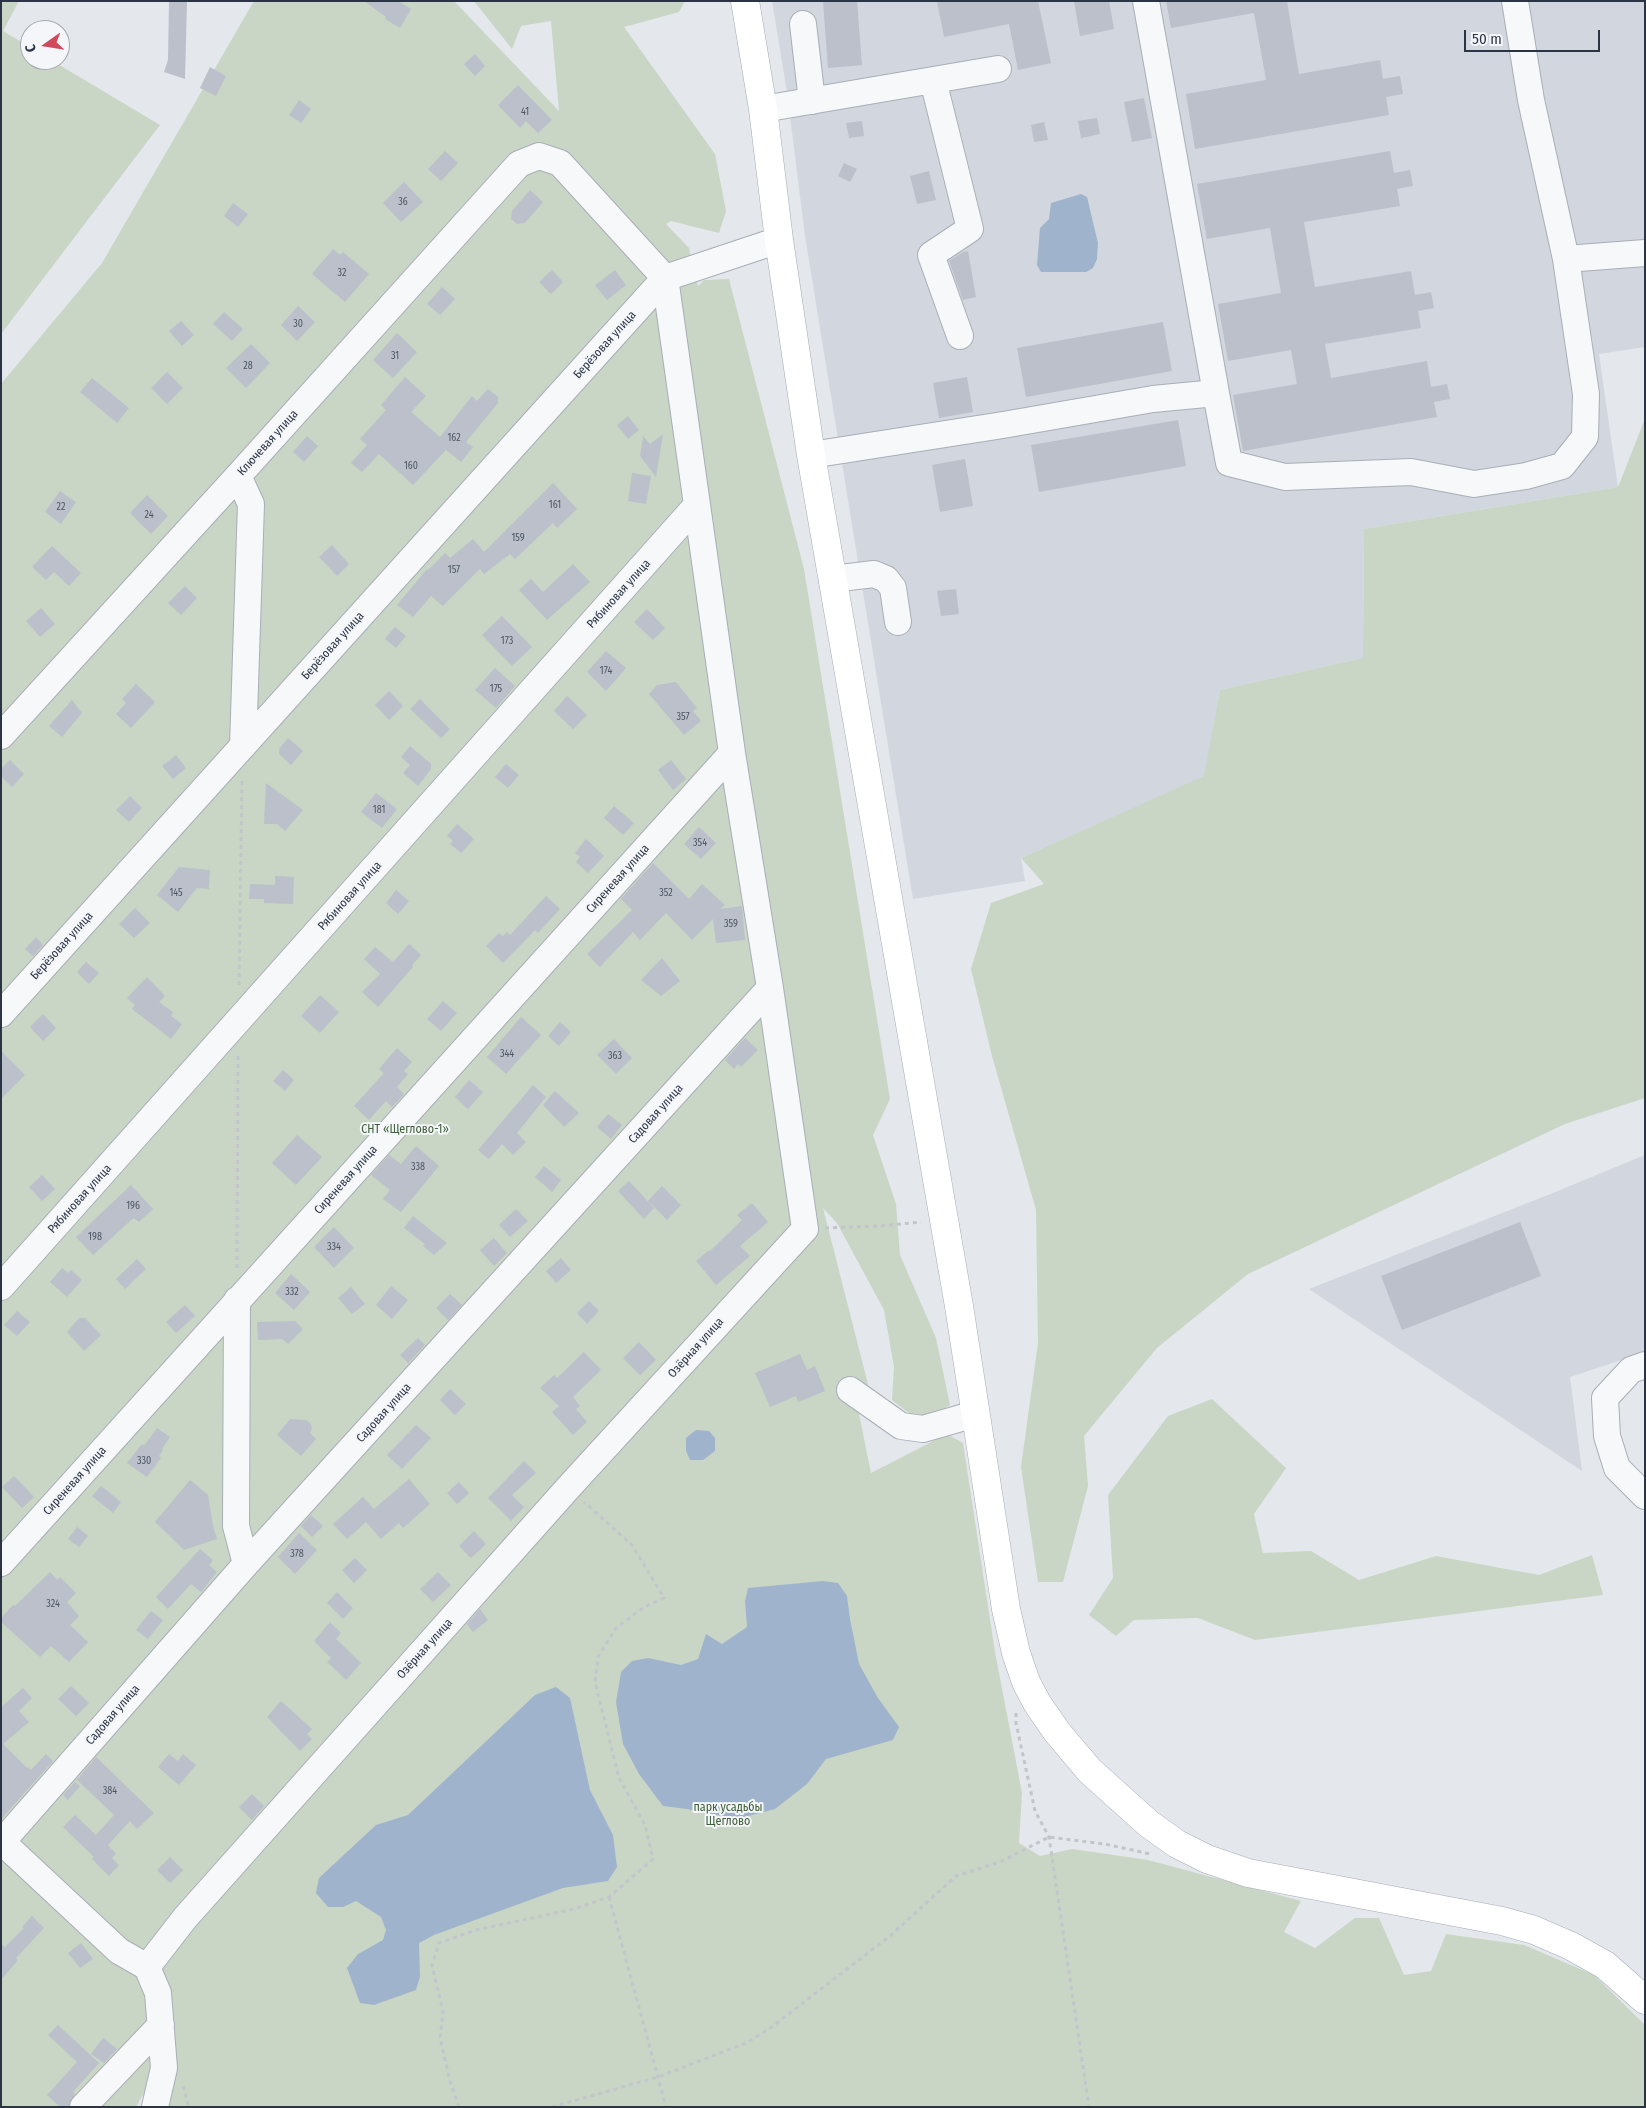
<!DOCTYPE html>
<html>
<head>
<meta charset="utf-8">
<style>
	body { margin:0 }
	#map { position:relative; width:1646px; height:2108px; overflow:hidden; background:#e4e7ec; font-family:"Fira Sans Condensed",sans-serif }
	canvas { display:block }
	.frame { position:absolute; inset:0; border:2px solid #2b3445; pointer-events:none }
	.north { position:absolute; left:20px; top:20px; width:50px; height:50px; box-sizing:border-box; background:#f4f6f9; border:1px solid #a4a8b1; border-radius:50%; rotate:257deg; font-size:14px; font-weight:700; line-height:20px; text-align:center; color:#2b3445 }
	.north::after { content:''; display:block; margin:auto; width:18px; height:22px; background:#d1495b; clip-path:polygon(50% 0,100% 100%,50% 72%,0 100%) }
	.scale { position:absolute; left:1464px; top:30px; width:136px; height:22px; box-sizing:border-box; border:2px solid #2b3445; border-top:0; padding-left:6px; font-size:15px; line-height:18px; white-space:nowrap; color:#2b3445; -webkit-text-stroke:4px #f4f6f9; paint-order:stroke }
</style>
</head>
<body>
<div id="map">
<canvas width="1646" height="2108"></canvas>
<div class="frame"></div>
<div class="north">С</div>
<div class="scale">50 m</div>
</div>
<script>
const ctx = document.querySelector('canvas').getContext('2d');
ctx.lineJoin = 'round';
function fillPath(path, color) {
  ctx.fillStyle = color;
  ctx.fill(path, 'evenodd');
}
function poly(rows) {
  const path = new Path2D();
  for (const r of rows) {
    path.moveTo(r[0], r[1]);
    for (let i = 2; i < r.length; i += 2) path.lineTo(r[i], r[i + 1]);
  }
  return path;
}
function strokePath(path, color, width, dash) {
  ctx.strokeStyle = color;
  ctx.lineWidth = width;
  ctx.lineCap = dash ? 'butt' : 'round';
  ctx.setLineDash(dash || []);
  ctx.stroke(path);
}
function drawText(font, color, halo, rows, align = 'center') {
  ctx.font = font + ' "Fira Sans Condensed",sans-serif';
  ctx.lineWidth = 4;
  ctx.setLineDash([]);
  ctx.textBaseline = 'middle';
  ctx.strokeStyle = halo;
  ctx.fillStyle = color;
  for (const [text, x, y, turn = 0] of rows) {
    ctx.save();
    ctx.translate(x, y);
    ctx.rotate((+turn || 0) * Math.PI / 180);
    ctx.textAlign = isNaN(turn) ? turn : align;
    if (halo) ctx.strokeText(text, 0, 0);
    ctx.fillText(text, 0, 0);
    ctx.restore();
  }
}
fillPath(poly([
	[772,1,1645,1,1645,347,1599,354,1618,487,1364,529,1363,658,1220,690,1205,776,1021,858,1025,881,913,899,805,236,787,92],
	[1645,1155,1645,1352,1570,1377,1582,1471,1309,1289,1548,1195]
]), '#d2d6de');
fillPath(poly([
	[1,1,19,1,3,31,30,47,30,60,51,60,160,125,1,334],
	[254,1,454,1,559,111,551,21,521,26,512,49,474,1,685,1,679,12,624,27,715,154,726,211,719,233,671,221,666,224,689,248,698,286,704,280,729,279,804,569,890,1099,873,1135,896,1204,900,1255,936,1338,950,1405,935,1414,915,1418,892,1400,894,1367,884,1310,837,1223,823,1208,870,1392,857,1404,871,1473,947,1434,963,1443,995,1652,1022,1793,1019,1843,1040,1856,1072,1849,1148,1860,1301,1901,1284,1932,1315,1948,1355,1918,1379,1918,1404,1975,1431,1971,1446,1934,1524,1945,1594,1975,1645,2025,1645,2107,161,2107,155,2043,146,2089,136,2107,1,2107,1,384,102,263],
	[1645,419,1645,1098,1565,1124,1248,1274,1157,1348,1084,1436,1088,1486,1063,1582,1038,1582,1021,1467,1038,1343,1036,1210,992,1056,971,969,991,903,1044,884,1021,858,1204,776,1220,690,1363,658,1364,529,1618,487],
	[1212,1399,1286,1468,1254,1514,1263,1553,1311,1551,1359,1580,1436,1556,1539,1575,1592,1555,1603,1595,1255,1640,1198,1618,1134,1620,1116,1636,1089,1615,1113,1578,1108,1495,1168,1416]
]), '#c9d6c5');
fillPath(poly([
	[1081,194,1087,197,1098,243,1097,259,1093,268,1086,272,1041,272,1037,265,1040,228,1049,219,1051,203],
	[696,1430,709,1431,715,1438,715,1451,703,1460,690,1460,686,1451,686,1438],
	[823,1581,838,1583,847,1596,850,1619,859,1664,878,1698,899,1727,893,1740,826,1759,807,1784,775,1809,737,1819,687,1809,663,1806,639,1774,623,1744,616,1702,621,1672,632,1661,648,1658,681,1665,698,1659,706,1634,722,1644,747,1627,745,1601,748,1588],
	[556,1687,570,1698,590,1790,613,1835,617,1867,608,1881,563,1888,434,1935,419,1943,420,1977,416,1990,374,2005,360,2003,347,1968,358,1954,383,1940,386,1930,381,1917,356,1901,343,1907,328,1907,316,1893,319,1878,376,1825,408,1815,535,1695]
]), '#9fb4cc');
fillPath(poly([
	[169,1,187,1,185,79,164,72,168,60],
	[364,1,398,1,411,9,400,28,385,19,386,17],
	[823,1,857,1,862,65,828,68],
	[937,1,1038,1,1051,63,1018,70,1009,24,944,37],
	[1074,1,1109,1,1114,29,1080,36],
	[1166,1,1287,1,1299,74,1380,60,1383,79,1400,76,1403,94,1386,97,1389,115,1195,149,1186,94,1266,80,1254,13,1171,28],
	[475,54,485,66,475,76,464,64],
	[210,67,226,76,216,96,200,88],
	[518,85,552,120,538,133,526,121,520,128,498,105],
	[1144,98,1152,138,1132,142,1124,102],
	[299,100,311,109,301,123,289,115],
	[1097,118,1100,134,1081,138,1078,121],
	[862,121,864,136,849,138,846,123],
	[1044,122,1048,140,1034,142,1031,125],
	[445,151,458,163,441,181,428,169],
	[1390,151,1394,173,1410,170,1413,186,1397,189,1400,206,1304,222,1315,287,1411,271,1415,295,1431,292,1434,308,1418,311,1421,328,1325,344,1331,378,1427,361,1431,387,1447,384,1450,399,1434,402,1437,417,1243,451,1233,395,1297,384,1291,350,1228,361,1218,304,1281,293,1270,228,1207,239,1197,184],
	[844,163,857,169,850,182,838,176],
	[929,171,936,200,917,204,910,176],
	[404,182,423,202,401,222,383,203],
	[530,190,543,202,525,223,517,224,511,219,512,211],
	[233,203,248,214,238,227,224,216],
	[333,249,340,255,343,252,369,274,345,302,312,274],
	[968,251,976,297,963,300,949,261,963,252],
	[552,270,563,282,551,294,539,282],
	[615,270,626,285,607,300,595,285],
	[442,287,455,299,440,315,427,304],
	[298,306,315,322,297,341,281,325],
	[224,312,243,329,232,341,213,324],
	[181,321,194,335,182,346,169,331],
	[1163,322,1172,371,1026,397,1017,348],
	[397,333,417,352,393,378,373,360],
	[251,344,270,363,246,388,226,368],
	[167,372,183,388,167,404,151,388],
	[405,377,426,396,411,412,440,437,472,396,477,401,488,389,498,397,498,403,466,442,473,447,461,462,446,450,413,485,379,454,362,472,351,463,367,445,360,439,386,410,381,405],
	[967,377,973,412,939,418,933,383],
	[92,378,129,408,117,423,80,392],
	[628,416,639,430,628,439,617,425],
	[1178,420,1186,466,1039,492,1031,445],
	[663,434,656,477,640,456,643,436,650,444],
	[307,436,318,446,304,462,293,452],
	[965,459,973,506,940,512,932,465],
	[632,473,651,476,646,504,628,501],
	[553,483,577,509,557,528,553,523,515,559,510,554,484,574,480,569,443,606,431,596,413,617,397,605,427,569,428,570,445,553,450,558,473,539,484,552],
	[60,491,76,502,61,524,45,512],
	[147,495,168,516,151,534,130,513],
	[332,545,349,564,337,576,319,557],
	[52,546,81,573,69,586,54,572,46,580,32,567],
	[573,564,590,582,547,620,519,590,531,579,543,592],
	[185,586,197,598,181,615,168,603],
	[956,589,959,614,941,616,937,591],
	[41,608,55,624,40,637,26,621],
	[647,609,665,628,653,640,634,622],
	[502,616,532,647,512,666,482,635],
	[395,627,406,636,396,648,385,639],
	[606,651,626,668,606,691,587,672],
	[495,668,515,686,496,708,475,690],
	[676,682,697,708,693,711,701,721,684,735,649,694,657,685],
	[136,684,155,702,131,728,116,714,126,703,122,699],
	[389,691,403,706,389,720,375,705],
	[567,696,587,715,573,729,554,711],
	[420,699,450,729,441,738,410,709],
	[72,700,82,713,62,737,49,726],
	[288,738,303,751,291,765,279,754,279,749],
	[410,746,431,764,431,769,418,786,403,773,410,765,401,757],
	[176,755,186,768,173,779,162,766],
	[10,760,24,774,12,787,1,776,1,769],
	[671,760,686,779,673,790,658,770],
	[506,764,519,775,508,788,495,777],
	[266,783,303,810,285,831,277,824,264,824],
	[376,793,397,809,382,828,361,812],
	[130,796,142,808,129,822,116,810],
	[614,806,634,823,623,835,604,818],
	[457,824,474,839,461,853,450,844,453,841,447,836],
	[699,827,716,843,701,859,684,844],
	[586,839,604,856,588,873,576,862,580,857,575,853],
	[653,863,689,899,702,884,725,905,720,909,742,906,745,940,716,943,713,919,692,940,666,913,640,940,633,932,600,967,587,954,632,910,621,899],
	[179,867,210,870,209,889,197,888,178,912,157,895],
	[275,876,294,877,293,904,264,903,264,899,249,899,250,884,275,885],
	[396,890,409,901,398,914,386,903],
	[546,896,560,909,538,933,535,930,503,963,486,946,499,933,503,936,507,932,510,935],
	[135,908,150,923,134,938,119,924],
	[36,937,43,945,33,956,25,949],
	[409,944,421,955,412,965,413,967,378,1007,362,992,380,974,364,959,375,947,393,962],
	[662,958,680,981,661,996,641,980],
	[86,962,99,973,89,984,77,972],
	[147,977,165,996,159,1002,173,1012,171,1016,182,1024,171,1039,132,1009,135,1005,127,998],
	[320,995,339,1012,320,1033,301,1016],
	[443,1001,457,1013,441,1031,427,1019],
	[43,1014,56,1028,43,1041,30,1027],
	[521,1017,541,1035,506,1074,487,1057],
	[560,1022,571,1032,559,1046,548,1036],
	[745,1038,758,1050,741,1067,738,1064,734,1069,725,1060],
	[614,1039,632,1058,616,1074,597,1055],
	[397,1048,412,1062,404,1071,408,1074,397,1087,404,1094,392,1107,386,1101,369,1120,354,1106,384,1073,379,1069],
	[1,1051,25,1075,1,1099],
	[283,1070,294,1080,285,1091,273,1081],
	[469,1080,483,1092,468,1109,455,1097],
	[533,1085,546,1097,517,1133,526,1142,513,1155,502,1144,489,1159,478,1150],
	[555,1091,579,1113,564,1127,543,1105],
	[608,1114,622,1125,611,1139,597,1127],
	[297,1135,322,1157,296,1185,272,1163],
	[416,1146,439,1166,401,1212,383,1199,390,1190,371,1175,389,1155,401,1164],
	[544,1166,561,1180,552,1192,535,1177],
	[42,1175,55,1189,42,1201,29,1187],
	[629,1181,654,1208,644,1219,618,1191],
	[131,1185,153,1209,139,1222,134,1218,130,1221,93,1255,76,1237],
	[662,1186,681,1205,667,1220,648,1201],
	[752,1203,768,1222,740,1246,750,1256,716,1285,696,1261,709,1250,710,1251,742,1220,737,1215],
	[516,1209,528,1221,510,1237,499,1225],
	[413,1216,447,1243,434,1255,423,1246,425,1244,404,1228],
	[1520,1222,1541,1276,1402,1330,1381,1276],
	[334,1227,354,1248,334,1268,314,1247],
	[494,1238,507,1253,494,1266,480,1250],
	[561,1258,571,1270,556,1283,546,1271],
	[137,1259,146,1269,125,1289,116,1279],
	[62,1268,68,1273,71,1270,82,1280,67,1297,50,1282],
	[291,1274,310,1292,294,1310,275,1293],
	[391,1286,408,1300,392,1319,376,1305],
	[351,1287,365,1304,352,1314,338,1298],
	[450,1294,462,1305,448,1320,436,1308],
	[589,1301,599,1311,587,1324,577,1313],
	[185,1305,195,1316,176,1333,166,1322],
	[17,1311,30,1322,17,1336,4,1325],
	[79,1318,85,1318,101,1335,84,1351,67,1332],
	[295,1321,303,1329,288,1344,282,1339,258,1340,257,1322],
	[418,1338,425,1345,408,1363,400,1355],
	[639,1342,656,1360,640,1375,623,1358],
	[584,1352,601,1370,573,1397,580,1406,576,1409,587,1422,573,1435,552,1412,559,1406,540,1388,554,1375,557,1378],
	[800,1354,807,1370,815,1366,825,1391,798,1402,796,1396,770,1407,755,1373],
	[450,1389,466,1404,455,1415,440,1400],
	[290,1419,306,1420,310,1423,312,1428,310,1433,316,1439,301,1456,277,1435],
	[416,1425,431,1438,402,1469,387,1455],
	[157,1428,170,1437,162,1449,163,1450,159,1456,161,1458,147,1477,127,1463,142,1444,144,1446],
	[524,1461,536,1473,512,1495,524,1507,511,1521,488,1498],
	[14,1476,34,1497,22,1508,2,1487],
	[409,1479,430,1504,403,1528,399,1523,381,1539,366,1522,347,1539,333,1524,363,1497,374,1509],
	[190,1480,208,1495,213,1526,217,1539,184,1550,155,1522],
	[459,1482,469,1493,457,1504,447,1493],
	[101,1486,121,1502,113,1513,92,1496],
	[311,1515,323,1526,312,1537,301,1526],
	[77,1527,88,1536,79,1547,68,1539],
	[474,1531,486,1544,471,1558,459,1546],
	[299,1533,317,1550,295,1574,278,1557],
	[200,1549,213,1560,209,1565,217,1572,201,1592,191,1584,168,1609,156,1597],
	[355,1558,367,1570,354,1583,342,1570],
	[50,1572,57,1580,60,1577,76,1593,67,1602,79,1616,70,1625,88,1642,69,1662,51,1646,40,1657,1,1622,1,1618,13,1605,15,1606],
	[438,1572,451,1585,433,1602,420,1589],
	[337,1592,353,1608,343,1619,327,1603],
	[480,1609,488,1620,473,1632,467,1624],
	[151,1611,163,1620,148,1639,136,1630],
	[330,1622,341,1633,336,1639,361,1663,346,1680,327,1662,331,1658,314,1641],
	[71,1686,89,1703,76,1716,58,1699],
	[23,1688,32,1698,19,1711,29,1722,3,1744,27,1768,28,1767,31,1770,46,1754,53,1761,1,1819,1,1707],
	[281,1701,312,1729,307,1734,312,1739,300,1751,267,1717],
	[169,1754,178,1761,183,1754,196,1765,179,1785,158,1767],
	[96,1757,154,1813,137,1829,130,1821,108,1845,116,1854,112,1858,119,1865,109,1876,92,1859,94,1857,63,1827,75,1815,96,1835,114,1815,77,1780],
	[75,1782,80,1786,68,1800,63,1795],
	[252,1794,264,1806,252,1820,239,1807],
	[170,1857,183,1870,170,1883,157,1870],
	[32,1916,44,1928,16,1958,18,1960,1,1980,1,1944,5,1947,24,1928,22,1927],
	[81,1943,93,1959,80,1968,68,1953],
	[58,2025,99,2063,73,2092,75,2094,68,2107,60,2107,47,2095,77,2062,48,2035],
	[103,2038,117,2049,104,2063,91,2054]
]), '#bbc0ca');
const minor = poly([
	[1146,1,1216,393],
	[803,24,812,101],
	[933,80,970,229,931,255,960,336],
	[763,109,998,69],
	[1566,259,1645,253],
	[811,455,1003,425,1153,399,1216,393,1229,463,1285,477,1411,472,1474,484,1526,476,1562,466,1585,437,1586,394,1566,259,1531,100,1515,1],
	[238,476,251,504,243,746],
	[832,579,874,574,886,579,893,588,898,622],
	[1,736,238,476,519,164,539,156,560,163,665,278,732,753,770,988,805,1229,568,1488,185,1918,147,1967,158,1993,164,2068,155,2107],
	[1,1014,665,278,779,240],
	[1,1287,697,505],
	[237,1300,236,1526,246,1564],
	[1645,1365,1631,1370,1605,1398,1607,1436,1617,1468,1645,1496],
	[850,1390,901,1426,923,1429,975,1414],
	[1,1563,732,753],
	[1,1841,119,1951,147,1967],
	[1,1843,246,1564,770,988],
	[83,2107,161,2025]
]);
const major = poly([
	[745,1,763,109,779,240,811,455,959,1306,1006,1609,1016,1653,1026,1682,1037,1703,1057,1732,1090,1771,1149,1824,1177,1844,1207,1859,1248,1873,1502,1921,1534,1930,1571,1946,1605,1965,1645,2000]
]);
strokePath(minor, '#a9aeb7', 28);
strokePath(major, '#a3abb8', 29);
strokePath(poly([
	[239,985,242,779],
	[825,1228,880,1226,921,1222],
	[237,1268,238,1054],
	[1016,1713,1016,1723,1035,1811,1049,1837,1089,2107],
	[609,1897,666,2107],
	[183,2086,189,2107],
	[459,2107,450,2081,440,2038,443,2012,432,1965,439,1943,476,1930,574,1909,609,1897,653,1859,645,1825,619,1778,595,1682,598,1657,616,1628,644,1607,664,1598,632,1545,584,1502],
	[552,2107,658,2077,746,2043,769,2029,890,1936,956,1876,1000,1862,1049,1837,1105,1844,1150,1854]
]), '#c2c5cb', 3, [4, 4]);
strokePath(minor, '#f7f8fa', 26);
strokePath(major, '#fff', 28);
drawText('10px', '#4f5766', null, [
	["41",525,112],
	["36",403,202],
	["32",342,273],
	["30",298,324],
	["31",395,356],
	["28",248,366],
	["162",454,438],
	["160",411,466],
	["161",555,505],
	["22",61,507],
	["24",149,515],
	["159",518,538],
	["157",454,570],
	["173",507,641],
	["174",606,671],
	["175",496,689],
	["357",683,717],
	["181",379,810],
	["354",700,843],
	["145",176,893],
	["352",666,893],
	["359",731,924],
	["344",507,1054],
	["363",615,1056],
	["338",418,1167],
	["196",133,1206],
	["198",95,1237],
	["334",334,1247],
	["332",292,1292],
	["330",144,1461],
	["378",297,1554],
	["324",53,1604],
	["384",110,1791]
]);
drawText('12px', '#2b3445', '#f4f6f9', [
	["Берёзовая улица",605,345,-48],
	["Ключевая улица",268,443,-48],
	["Рябиновая улица",619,594,-48],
	["Берёзовая улица",333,646,-48],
	["Сиреневая улица",618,879,-48],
	["Рябиновая улица",350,896,-48],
	["Берёзовая улица",62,946,-48],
	["Садовая улица",656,1114,-48],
	["Сиреневая улица",346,1180,-48],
	["Рябиновая улица",80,1199,-48],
	["Озёрная улица",696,1348,-48],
	["Садовая улица",384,1413,-48],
	["Сиреневая улица",75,1481,-48],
	["Озёрная улица",425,1649,-48],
	["Садовая улица",113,1715,-49]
]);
drawText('12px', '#3f6138', '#f4f6f9', [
	["СНТ «Щеглово-1»",405,1130],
	["парк усадьбы",728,1808],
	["Щеглово",728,1822]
]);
</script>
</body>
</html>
